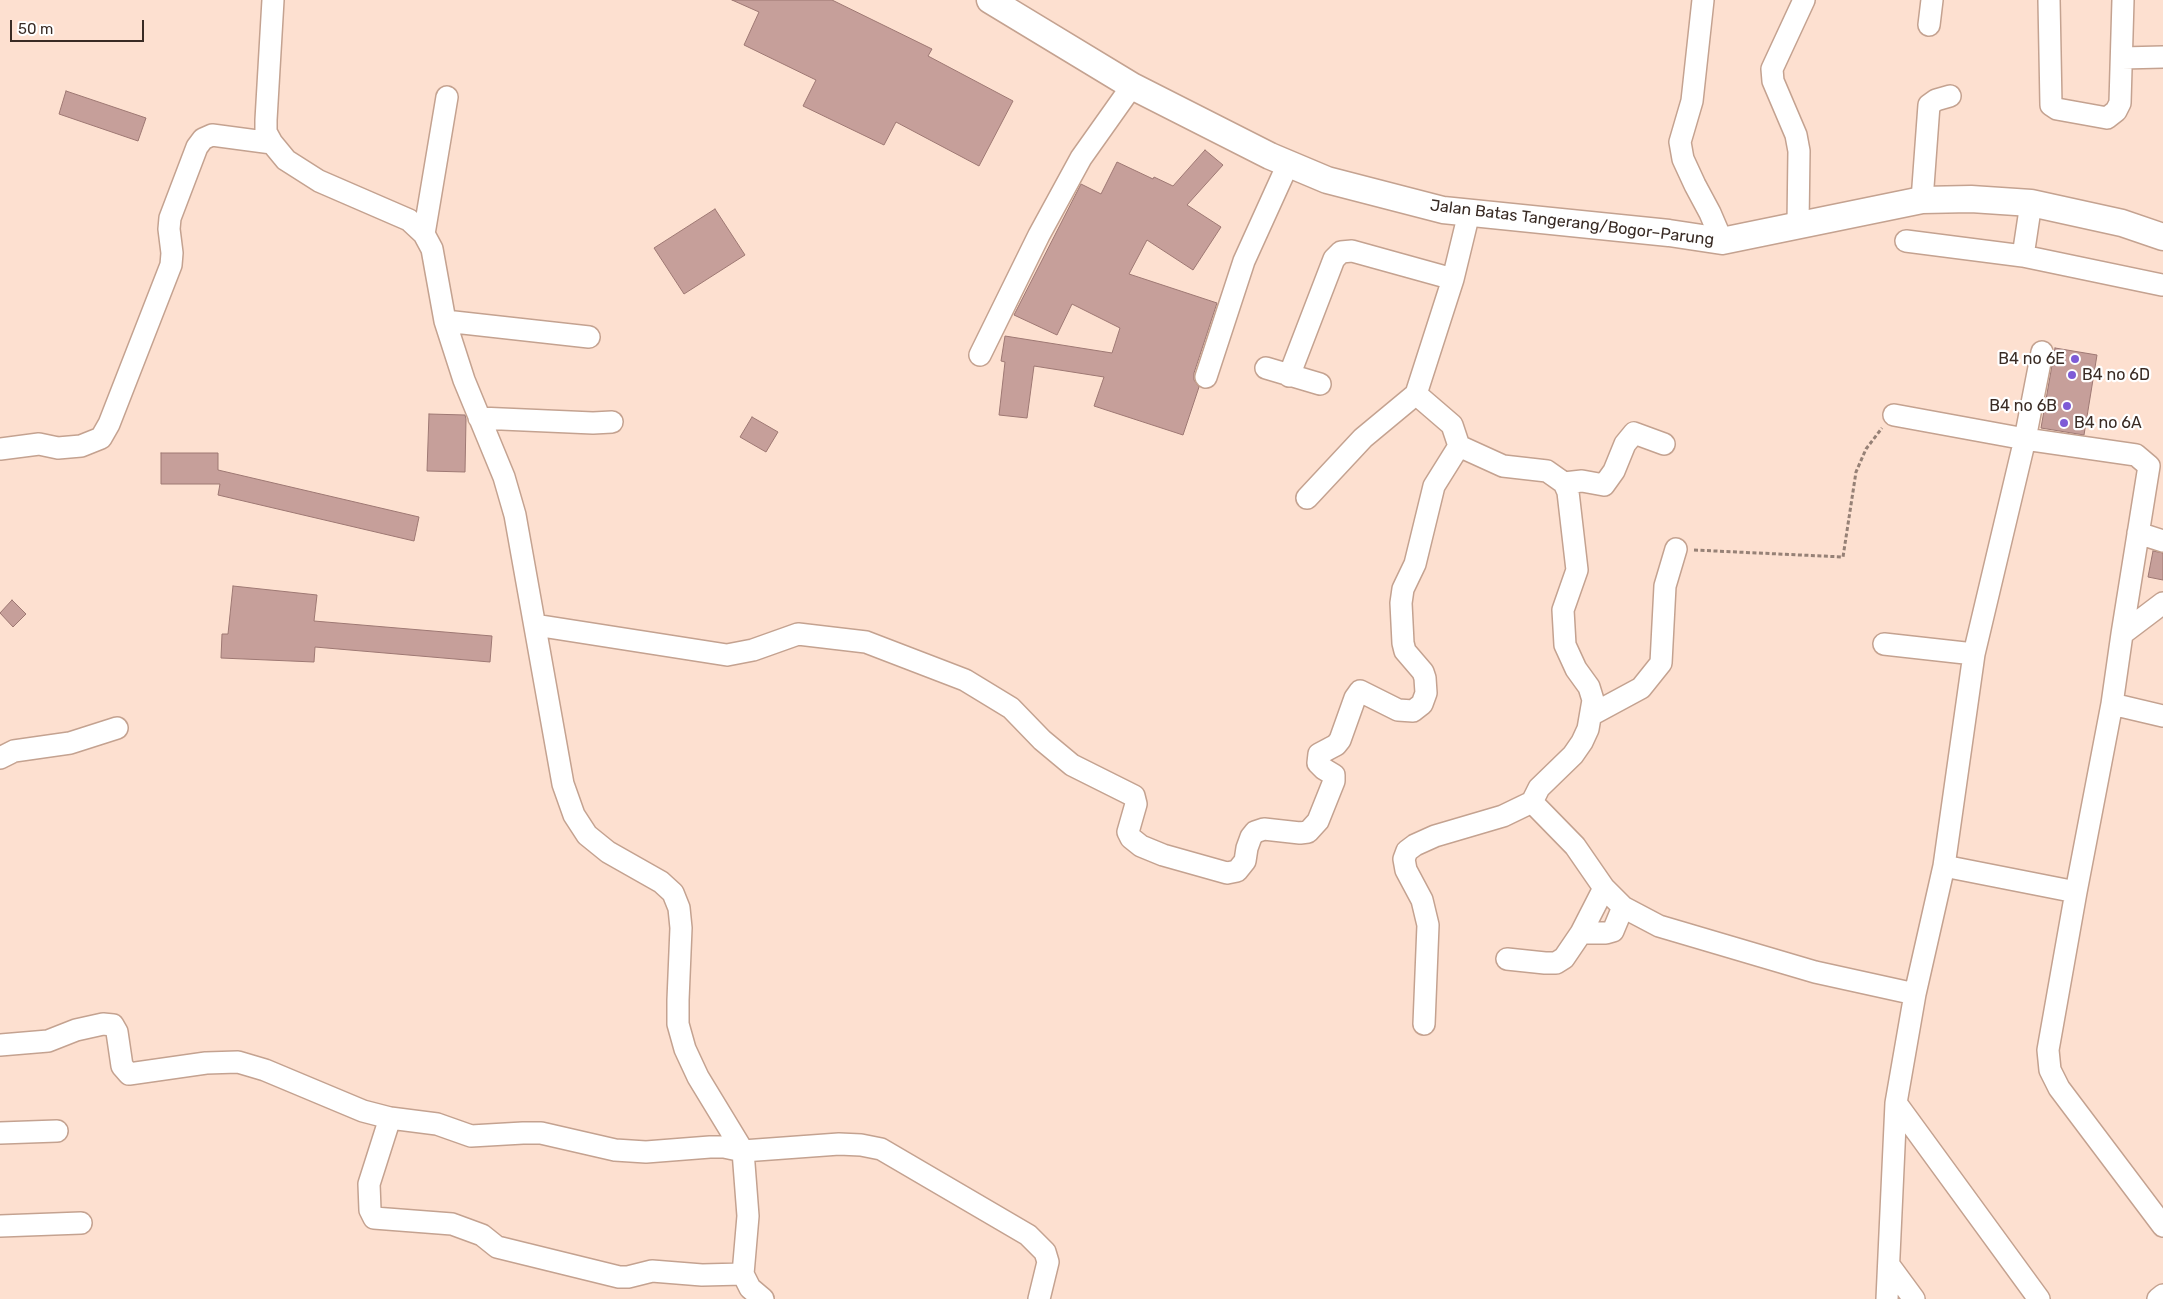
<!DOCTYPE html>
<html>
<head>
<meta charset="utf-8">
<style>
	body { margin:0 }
	#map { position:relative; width:2163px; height:1299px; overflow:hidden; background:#fde0d0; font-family:Rubik,sans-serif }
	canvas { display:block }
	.scale { position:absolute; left:10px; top:20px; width:134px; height:22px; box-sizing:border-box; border:2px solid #392b24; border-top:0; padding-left:6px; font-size:15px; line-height:18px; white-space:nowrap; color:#392b24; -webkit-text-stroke:4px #fff; paint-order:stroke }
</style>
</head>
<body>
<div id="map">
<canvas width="2163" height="1299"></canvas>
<div class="scale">50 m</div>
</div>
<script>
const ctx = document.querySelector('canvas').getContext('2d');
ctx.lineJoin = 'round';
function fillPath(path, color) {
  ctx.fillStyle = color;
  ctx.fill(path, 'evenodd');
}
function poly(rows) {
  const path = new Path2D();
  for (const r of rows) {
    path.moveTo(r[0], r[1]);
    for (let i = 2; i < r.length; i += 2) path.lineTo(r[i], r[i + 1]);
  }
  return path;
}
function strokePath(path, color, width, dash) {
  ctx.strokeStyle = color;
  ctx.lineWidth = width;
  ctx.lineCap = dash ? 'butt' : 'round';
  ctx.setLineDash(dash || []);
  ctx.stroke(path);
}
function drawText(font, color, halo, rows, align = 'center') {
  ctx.font = font + ' Rubik,sans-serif';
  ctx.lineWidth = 4.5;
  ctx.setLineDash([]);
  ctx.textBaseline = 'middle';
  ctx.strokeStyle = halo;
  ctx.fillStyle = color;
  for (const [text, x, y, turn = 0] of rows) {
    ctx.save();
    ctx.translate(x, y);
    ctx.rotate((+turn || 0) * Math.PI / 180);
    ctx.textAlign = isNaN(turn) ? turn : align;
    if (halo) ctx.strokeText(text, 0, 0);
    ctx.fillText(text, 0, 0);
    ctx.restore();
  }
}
const building = poly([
	[732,0,832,0,932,49,928,56,1013,101,979,166,896,122,884,145,803,106,816,80,744,45,759,12,732,0],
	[66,91,146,118,138,141,59,114,66,91],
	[1205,150,1223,165,1187,205,1221,227,1193,270,1147,240,1129,274,1217,303,1194,373,1194,380,1199,387,1183,435,1094,406,1104,377,1034,366,1027,418,999,415,1005,362,1001,361,1005,336,1112,353,1120,328,1072,304,1057,335,1014,315,1081,184,1101,194,1117,162,1153,179,1154,177,1173,186,1205,150],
	[715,209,745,255,684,294,654,248,715,209],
	[2055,348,2097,355,2084,435,2041,428,2055,348],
	[429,414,465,415,466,419,465,472,427,471,429,414],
	[752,417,778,432,766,452,740,437,752,417],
	[161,453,218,453,218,470,419,517,414,541,218,495,220,484,161,484,161,453],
	[2153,551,2163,553,2163,580,2148,577,2153,551],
	[233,586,317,595,314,621,492,636,490,662,315,647,314,662,221,658,222,634,228,634,233,586],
	[12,600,26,614,13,627,0,613,12,600]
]);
fillPath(building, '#c69f9a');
strokePath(building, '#9e7873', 1);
const minor = poly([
	[273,0,266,120,266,132,272,143,286,160,319,181,409,220,424,234,432,249,445,321,464,380,504,477,515,515,563,784,574,815,587,835,608,852,661,882,673,893,679,908,681,928,678,1000,678,1024,685,1049,698,1077,743,1151,748,1216,743,1274,750,1288,763,1299],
	[1703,0,1692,101,1680,142,1683,159,1695,185,1710,213,1722,241],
	[2049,0,2051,105,2057,109,2107,118,2116,111,2120,103,2123,0],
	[1929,25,1932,0],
	[2122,58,2163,57],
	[1922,200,1929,105,1936,100,1950,96],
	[1798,224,1799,151,1796,135,1773,81,1772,69,1804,0],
	[424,234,447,97],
	[1906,241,2023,256,2162,285],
	[2023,256,2031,203],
	[445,321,589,337],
	[980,355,1039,235,1081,158,1132,86],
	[1266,368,1320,384],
	[1289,376,1334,259,1341,252,1352,251,1453,279],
	[1206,377,1244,261,1288,164],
	[1894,415,2025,439,2136,455,2149,466,2122,634,2112,704,2076,892,2048,1050,2050,1070,2059,1088,2163,1226],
	[479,418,593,423,612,422],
	[0,449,39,444,58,448,81,446,101,438,109,424,171,265,172,253,169,229,170,218,197,147,203,139,212,135,272,143],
	[1564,483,1582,481,1604,485,1614,471,1625,444,1634,433,1664,444],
	[1307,498,1363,438,1416,394],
	[2138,533,2163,541],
	[535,625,727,655,753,650,798,634,866,642,965,680,1011,708,1042,740,1072,765,1134,796,1136,804,1128,832,1131,838,1141,846,1163,855,1227,873,1237,871,1245,861,1247,848,1251,837,1255,832,1264,829,1300,833,1308,832,1318,821,1334,781,1334,775,1324,769,1318,763,1319,754,1336,745,1340,740,1355,698,1360,691,1398,710,1413,711,1422,704,1426,693,1425,678,1423,672,1405,651,1403,643,1401,603,1403,589,1415,564,1434,486,1459,446],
	[2122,634,2163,603],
	[1884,644,1974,654],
	[2112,704,2163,716],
	[1591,715,1641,688,1661,663,1665,586,1676,549],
	[0,758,14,751,70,743,117,728],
	[1532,802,1575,846,1604,888,1623,907,1659,926,1815,972,1915,994],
	[1944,866,2076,892],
	[1581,933,1606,933,1613,931,1623,907],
	[1507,959,1545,963,1556,963,1564,958,1581,933,1604,888],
	[1424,1024,1428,925,1422,900,1406,870,1404,859,1407,851,1415,845,1435,836,1503,816,1532,802,1539,788,1573,755,1582,742,1588,729,1593,700,1589,687,1576,669,1565,645,1563,610,1577,570,1568,492,1564,483,1547,471,1503,466,1459,446,1452,425,1416,394,1453,279,1469,213],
	[0,1045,48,1041,76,1030,103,1024,113,1025,117,1032,122,1066,129,1074,206,1063,238,1062,265,1070,363,1111,390,1118,437,1124,471,1136,523,1133,541,1133,615,1150,646,1152,710,1147,724,1147,743,1151,839,1144,861,1145,881,1149,1028,1235,1045,1252,1048,1262,1039,1299],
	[1896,1103,2039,1299],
	[390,1118,369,1184,370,1210,374,1218,452,1224,482,1235,497,1247,619,1277,628,1277,652,1271,702,1275,743,1274],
	[0,1133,57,1131],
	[0,1226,81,1223],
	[1889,1265,1914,1299],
	[1887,1299,1896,1103,1915,994,1944,866,1974,654,2025,439,2042,352],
	[2158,1299,2163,1295]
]);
const major = poly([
	[990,0,1132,86,1270,156,1327,180,1443,210,1669,233,1722,241,1922,200,1971,199,2031,203,2122,223,2163,237]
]);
strokePath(minor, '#c4a290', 24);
strokePath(major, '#c4a290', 29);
strokePath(poly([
	[1694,550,1843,557,1856,472,1866,449,1882,428]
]), '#968176', 3, [4, 2.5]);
strokePath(minor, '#fff', 21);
strokePath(major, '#fff', 26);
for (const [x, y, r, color] of [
	[2075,359,5,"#7e5bd6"],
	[2072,375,5,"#7e5bd6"],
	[2067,406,5,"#7e5bd6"],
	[2064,423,5,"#7e5bd6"]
]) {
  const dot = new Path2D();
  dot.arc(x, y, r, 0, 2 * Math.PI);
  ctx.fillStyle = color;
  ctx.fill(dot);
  strokePath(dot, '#fff', 2);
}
drawText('16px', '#392b24', '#fff', [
	["Jalan Batas Tangerang/Bogor–Parung",1572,223,7]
]);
drawText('16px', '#392b24', '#fff', [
	["B4 no 6E",2065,359],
	["B4 no 6D",2082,375,"left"],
	["B4 no 6B",2057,406],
	["B4 no 6A",2074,423,"left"]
], 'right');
</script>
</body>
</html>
